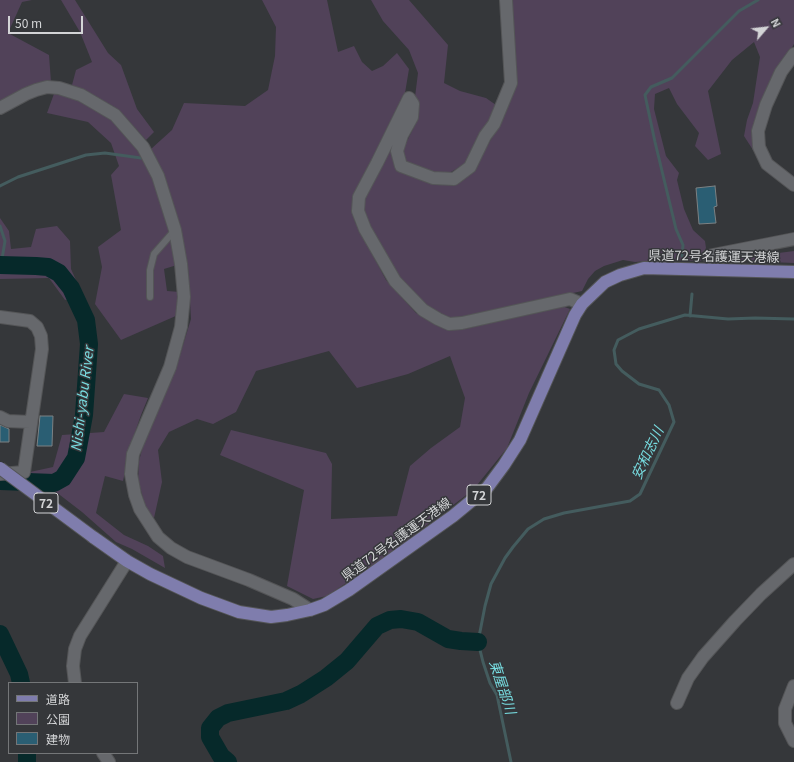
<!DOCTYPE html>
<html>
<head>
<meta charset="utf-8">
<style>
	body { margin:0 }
	#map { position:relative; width:794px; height:762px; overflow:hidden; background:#35373a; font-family:Georgia,"Noto Sans JP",serif }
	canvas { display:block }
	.legend { position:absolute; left:8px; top:682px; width:130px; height:72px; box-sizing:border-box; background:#35373a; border:1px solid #747678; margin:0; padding:5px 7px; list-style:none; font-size:12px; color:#d3d4d6 }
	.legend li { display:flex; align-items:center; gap:8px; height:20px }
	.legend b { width:20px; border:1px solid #747678 }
	.north { position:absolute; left:746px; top:8px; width:40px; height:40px; -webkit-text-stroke:3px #35373a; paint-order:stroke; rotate:62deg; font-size:11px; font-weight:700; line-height:16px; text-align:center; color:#d3d4d6 }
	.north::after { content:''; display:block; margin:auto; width:14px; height:18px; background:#d3d4d6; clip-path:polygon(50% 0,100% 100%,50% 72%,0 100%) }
	.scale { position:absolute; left:8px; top:16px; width:75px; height:18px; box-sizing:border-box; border:2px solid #d3d4d6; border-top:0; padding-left:5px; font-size:12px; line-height:14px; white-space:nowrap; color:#d3d4d6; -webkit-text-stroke:3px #35373a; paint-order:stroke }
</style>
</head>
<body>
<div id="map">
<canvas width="794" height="762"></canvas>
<ul class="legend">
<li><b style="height:5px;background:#7f7dad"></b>道路</li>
<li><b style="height:11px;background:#514259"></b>公園</li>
<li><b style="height:11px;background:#2a5e73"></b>建物</li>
</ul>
<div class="north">N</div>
<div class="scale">50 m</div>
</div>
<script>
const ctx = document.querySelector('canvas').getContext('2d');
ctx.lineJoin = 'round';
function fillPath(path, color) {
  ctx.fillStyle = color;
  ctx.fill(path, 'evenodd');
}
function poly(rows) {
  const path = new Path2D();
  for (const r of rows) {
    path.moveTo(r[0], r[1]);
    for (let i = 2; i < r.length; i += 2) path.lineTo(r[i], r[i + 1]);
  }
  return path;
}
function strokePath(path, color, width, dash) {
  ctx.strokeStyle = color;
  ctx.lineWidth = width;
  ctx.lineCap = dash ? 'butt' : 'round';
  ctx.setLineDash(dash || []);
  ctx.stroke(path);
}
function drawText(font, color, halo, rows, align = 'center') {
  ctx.font = font + ' Georgia,"Noto Sans JP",serif';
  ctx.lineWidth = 3;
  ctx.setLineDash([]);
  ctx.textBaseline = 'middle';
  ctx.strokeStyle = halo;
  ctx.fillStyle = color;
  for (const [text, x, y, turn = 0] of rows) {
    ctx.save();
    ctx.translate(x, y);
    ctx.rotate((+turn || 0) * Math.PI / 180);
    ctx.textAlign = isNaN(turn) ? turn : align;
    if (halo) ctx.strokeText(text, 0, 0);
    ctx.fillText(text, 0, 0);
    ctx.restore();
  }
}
fillPath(poly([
	[0,0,32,0,22,2,8,33,49,55,51,82,32,85,0,103],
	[61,0,75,0,108,53,121,65,137,109,154,132,146,140,122,114,111,105,72,85,76,70,92,62,80,32],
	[262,0,327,0,338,52,354,46,362,62,372,71,383,66,397,53,409,69,405,93,369,170,353,196,355,222,386,280,416,313,448,328,465,329,562,306,570,309,529,393,507,448,473,490,386,556,327,596,313,599,287,586,304,490,220,455,231,430,326,453,332,464,331,519,397,516,410,466,431,448,460,427,465,398,450,356,408,374,357,388,329,351,256,371,236,412,213,424,197,419,169,432,158,450,162,482,154,518,147,512,138,480,139,461,146,434,175,371,191,319,188,268,177,219,154,154,151,149,172,130,184,103,245,106,268,90,275,56,276,27],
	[371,0,409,0,448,45,444,83,460,91,486,98,496,105,490,122,480,132,468,162,451,172,432,172,405,163,403,149,417,121,419,104,415,97,418,73,409,50,383,21],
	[510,0,794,0,794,44,767,91,762,164,744,136,747,120,753,103,760,57,754,42,732,60,708,91,721,154,708,160,695,146,699,133,677,104,669,88,655,94,654,109,666,156,679,173,677,180,684,209,693,230,705,241,706,248,701,261,661,260,635,262,623,260,604,266,595,271,588,279,582,291,453,320,427,309,398,278,371,229,364,212,363,200,409,105,398,169,452,184,480,159,494,134,508,101],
	[55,91,81,101,111,118,138,149,152,176,166,214,177,265,164,269,167,291,180,292,178,315,121,340,95,304,102,267,98,247,121,230,111,175,119,166,111,143,88,122,47,113],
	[0,218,9,231,11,249,31,247,36,229,57,226,70,241,71,269,83,296,65,300,49,278,0,279],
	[794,251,794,263,719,260,740,258],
	[124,394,148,398,141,415,131,444,123,481,105,476,96,513,124,535,148,546,163,556,165,568,132,549,116,542,82,512,30,472,53,467,62,435,104,432]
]), '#514259');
strokePath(poly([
	[0,186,18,177,86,155,105,153,141,158],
	[0,226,5,241,1,265],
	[682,256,683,245,676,229,655,142,645,95,651,87,672,78,739,11,758,0],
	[690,316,692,294],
	[511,762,497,695,490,683,483,662,478,642,485,606,491,584,505,558,513,547,528,529,544,519,564,513,630,501,640,494,674,422,669,405,659,390,639,384,622,371,616,364,614,350,618,340,639,329,685,315,728,319,755,318,794,319]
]), '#445c5e', 3);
strokePath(poly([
	[0,265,36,266,48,267,59,273,71,288,86,320,89,344,84,415,80,437,76,458,63,478,54,483,0,481],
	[0,634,19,674,21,683],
	[27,753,27,762],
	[228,762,221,756,210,737,210,728,218,718,228,713,286,701,301,694,326,678,347,661,377,626,390,620,401,619,418,622,448,639,461,641,478,642]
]), '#06292a', 18);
const building = poly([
	[715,186,717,206,714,207,716,223,699,224,696,188,715,186],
	[40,416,53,416,52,446,37,446,40,416],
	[0,425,9,429,9,442,0,442,0,425]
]);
fillPath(building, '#2a5e73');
strokePath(building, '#7c8183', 1);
const lane = poly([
	[150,297,150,270,154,254,175,230]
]);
const street = poly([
	[794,54,781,72,766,105,758,131,759,147,767,164,794,185],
	[409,98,377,163,359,197,358,211,365,229,395,281,423,310,438,319,449,324,462,323,570,299,582,304],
	[409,98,413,104,412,117,402,135,397,151,401,166,433,178,454,179,470,167,485,136,494,124,511,83,506,0],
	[0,108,26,94,36,90,47,87,59,88,81,95,115,115,143,147,158,176,175,230,181,264,184,297,181,327,170,367,133,454,131,474,135,495,140,509,158,537,171,548,187,557,249,580,293,599,310,610],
	[708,256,794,239],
	[0,317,30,321,37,327,41,336,42,349,24,472,0,474],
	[0,417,8,421,30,422],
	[75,683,73,666,75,649,80,636,127,561],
	[794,686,785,709,785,723,794,741],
	[677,703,688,678,703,657,735,621,761,594,794,564],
	[103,753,109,762]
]);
const primary = poly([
	[93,537,127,561,150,574,201,598,239,612,271,617,287,615,310,610,324,605,349,590,453,516,487,488,504,465,520,440,575,315,582,304,605,282,620,275,644,268,794,272]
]);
strokePath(lane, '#545557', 8);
strokePath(street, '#545557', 14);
strokePath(primary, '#545557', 14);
strokePath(lane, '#66686c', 6);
strokePath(street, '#66686c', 12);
strokePath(primary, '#7f7dad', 12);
const primaryBridge = poly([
	[0,468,93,537]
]);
strokePath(primaryBridge, '#545557', 14, []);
strokePath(primaryBridge, '#7f7dad', 12);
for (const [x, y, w] of [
	[479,495,24],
	[46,503,24]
]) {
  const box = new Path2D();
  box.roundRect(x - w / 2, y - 10, w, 20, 3);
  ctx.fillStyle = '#35373a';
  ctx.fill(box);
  strokePath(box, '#d3d4d6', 1);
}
drawText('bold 12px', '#d3d4d6', null, [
	["72",479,495],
	["72",46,503]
]);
drawText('13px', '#d3d4d6', '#35373a', [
	["県道72号名護運天港線",714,256,1],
	["県道72号名護運天港線",396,539,-36]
]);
drawText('italic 14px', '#77dce0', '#35373a', [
	["Nishi-yabu River",82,399,-83],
	["安和志川",647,453,-65],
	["東屋部川",503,687,72]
]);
</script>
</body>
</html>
